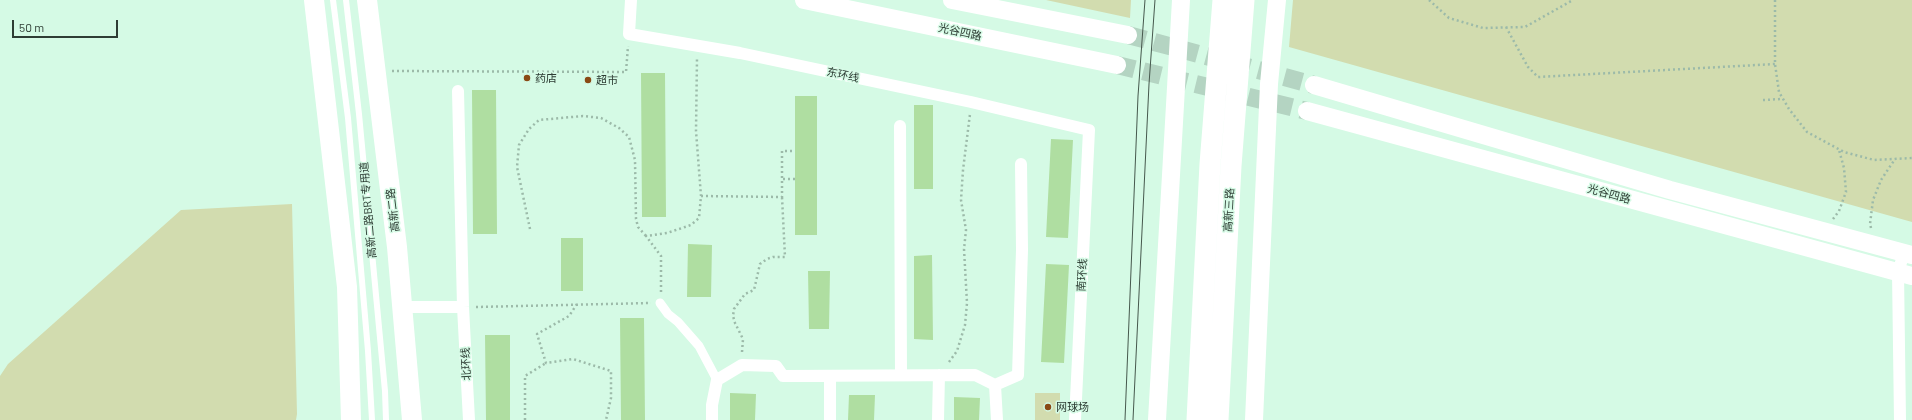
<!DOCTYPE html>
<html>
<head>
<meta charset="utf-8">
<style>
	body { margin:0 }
	#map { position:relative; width:1912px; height:420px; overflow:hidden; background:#d5fae5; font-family:Barlow,sans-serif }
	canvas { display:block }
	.scale { position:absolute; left:12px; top:20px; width:106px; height:18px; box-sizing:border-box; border:2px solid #2e3d34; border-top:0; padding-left:5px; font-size:12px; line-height:14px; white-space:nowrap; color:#2e3d34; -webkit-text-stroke:3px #d5fae5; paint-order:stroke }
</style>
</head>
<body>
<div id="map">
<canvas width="1912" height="420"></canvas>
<div class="scale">50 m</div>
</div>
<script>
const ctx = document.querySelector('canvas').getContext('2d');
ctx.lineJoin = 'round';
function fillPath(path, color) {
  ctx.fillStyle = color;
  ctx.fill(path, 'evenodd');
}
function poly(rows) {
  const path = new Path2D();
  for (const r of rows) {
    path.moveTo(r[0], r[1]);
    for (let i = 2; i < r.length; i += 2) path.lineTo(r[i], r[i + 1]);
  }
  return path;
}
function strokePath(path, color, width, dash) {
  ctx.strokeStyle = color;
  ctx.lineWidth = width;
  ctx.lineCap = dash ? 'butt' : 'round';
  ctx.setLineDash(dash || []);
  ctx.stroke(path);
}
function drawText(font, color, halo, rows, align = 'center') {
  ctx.font = font + ' Barlow,"Noto Sans SC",sans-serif';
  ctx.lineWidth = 3;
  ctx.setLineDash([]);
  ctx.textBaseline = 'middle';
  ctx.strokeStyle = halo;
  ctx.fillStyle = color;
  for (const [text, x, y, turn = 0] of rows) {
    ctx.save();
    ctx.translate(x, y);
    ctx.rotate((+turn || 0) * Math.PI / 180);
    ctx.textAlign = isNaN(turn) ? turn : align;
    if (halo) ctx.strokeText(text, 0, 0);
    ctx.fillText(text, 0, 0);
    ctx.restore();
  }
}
fillPath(poly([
	[1046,0,1131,0,1130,18],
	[1293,0,1912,0,1912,222,1289,47],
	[292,204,297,414,296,420,0,420,0,376,8,364,181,210],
	[1035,393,1060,393,1060,420,1035,420]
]), '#d2dcaf');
fillPath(poly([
	[641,73,665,73,666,217,642,217],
	[472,90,496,90,497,234,473,234],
	[795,96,817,96,817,235,795,235],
	[914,105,933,105,933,189,914,189],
	[1051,139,1073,140,1068,238,1046,237],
	[561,238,583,238,583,291,561,291],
	[688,244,712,245,711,297,687,297],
	[932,255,933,340,914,339,914,256],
	[1046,264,1069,265,1064,363,1041,362],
	[808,271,830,271,829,329,809,329],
	[620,318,644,318,645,420,621,420],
	[485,335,510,335,510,420,486,420],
	[730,393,756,394,755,420,730,420],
	[849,395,875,395,874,420,848,420],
	[954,397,980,398,979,420,954,420]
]), '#afdea1');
strokePath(poly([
	[1128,35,1314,85],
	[1117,65,1307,111]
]), '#b4d4c2', 18, [18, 9]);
strokePath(poly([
	[1429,0,1449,18,1483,28,1525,27,1573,0],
	[1775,0,1775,64,1779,92,1789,109,1807,132,1844,152,1874,160,1912,158],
	[1506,27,1528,67,1538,77,1775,64],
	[392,71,626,72,628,46],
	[1763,100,1782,99],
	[783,179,795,179],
	[701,196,782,197,782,151,795,151],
	[1833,219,1839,211,1846,192,1844,168,1839,150],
	[1871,228,1870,224,1873,200,1881,180,1895,159],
	[530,229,517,167,519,145,529,129,539,120,583,116,601,118,619,128,629,137,635,160,636,219,638,227,646,236],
	[661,292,661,256,646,236,667,233,691,225,699,218,701,196,696,131,697,58],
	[577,304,569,316,537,334,546,363,573,359,611,371,611,398,606,420],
	[476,307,651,303],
	[742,352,743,339,735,323,733,316,734,309,745,294,754,290,760,264,767,259,773,257,785,257,782,197],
	[949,362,957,351,965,325,967,303,964,249,966,230,961,200,963,170,970,114],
	[525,420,525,376,546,363]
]), '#9cbaa9', 2.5, [2, 3]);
strokePath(poly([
	[333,0,348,118,368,351,372,420],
	[346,0,359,114,385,391,386,420]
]), '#fff', 6);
strokePath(poly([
	[660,303,668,314,678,322,699,346,717,380]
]), '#fff', 9);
strokePath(poly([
	[631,0,629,34,740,53,971,102,1089,130,1075,420],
	[458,91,463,307,469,420],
	[900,126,901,375],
	[403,307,463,307],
	[712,420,712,405,717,380,742,365,776,366,783,376,975,375,995,385],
	[830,420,830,376],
	[938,420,939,375],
	[997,420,995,385,1018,375,1022,250,1021,164],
	[1900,420,1898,272,1904,253]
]), '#fff', 12);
strokePath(poly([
	[804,0,1117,65],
	[952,0,1128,35],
	[1314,85,1670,190,1912,255],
	[1307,111,1912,276],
	[1157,420,1181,0],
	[1254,420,1269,84,1277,0]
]), '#fff', 18);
strokePath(poly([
	[314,0,347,287,351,420],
	[367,0,397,247,412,420]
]), '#fff', 20);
strokePath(poly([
	[1197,420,1210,164,1223,0],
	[1218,420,1231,166,1244,0]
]), '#fff', 21);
strokePath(poly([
	[1125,420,1138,96,1145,0],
	[1133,420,1149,84,1155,0]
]), '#46584d', 1);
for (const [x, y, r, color] of [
	[527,78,4,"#8a4914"],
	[588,80,4,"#8a4914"],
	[1048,407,4,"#8a4914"]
]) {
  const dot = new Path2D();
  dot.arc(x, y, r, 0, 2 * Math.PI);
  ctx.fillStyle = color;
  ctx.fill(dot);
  strokePath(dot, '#d5fae5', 1.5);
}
drawText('11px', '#2e3d34', '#d5fae5', [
	["光谷四路",960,32,12],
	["东环线",843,75,12],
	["光谷四路",1609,194,15],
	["高新二路BRT专用道",368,210,-95],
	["高新二路",393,210,-97],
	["高新三路",1229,210,-87],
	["南环线",1082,275,-87],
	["北环线",466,364,-93]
]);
drawText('11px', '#2e3d34', '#d5fae5', [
	["药店",535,78],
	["超市",596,80],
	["网球场",1056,407]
], 'left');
</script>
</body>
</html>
